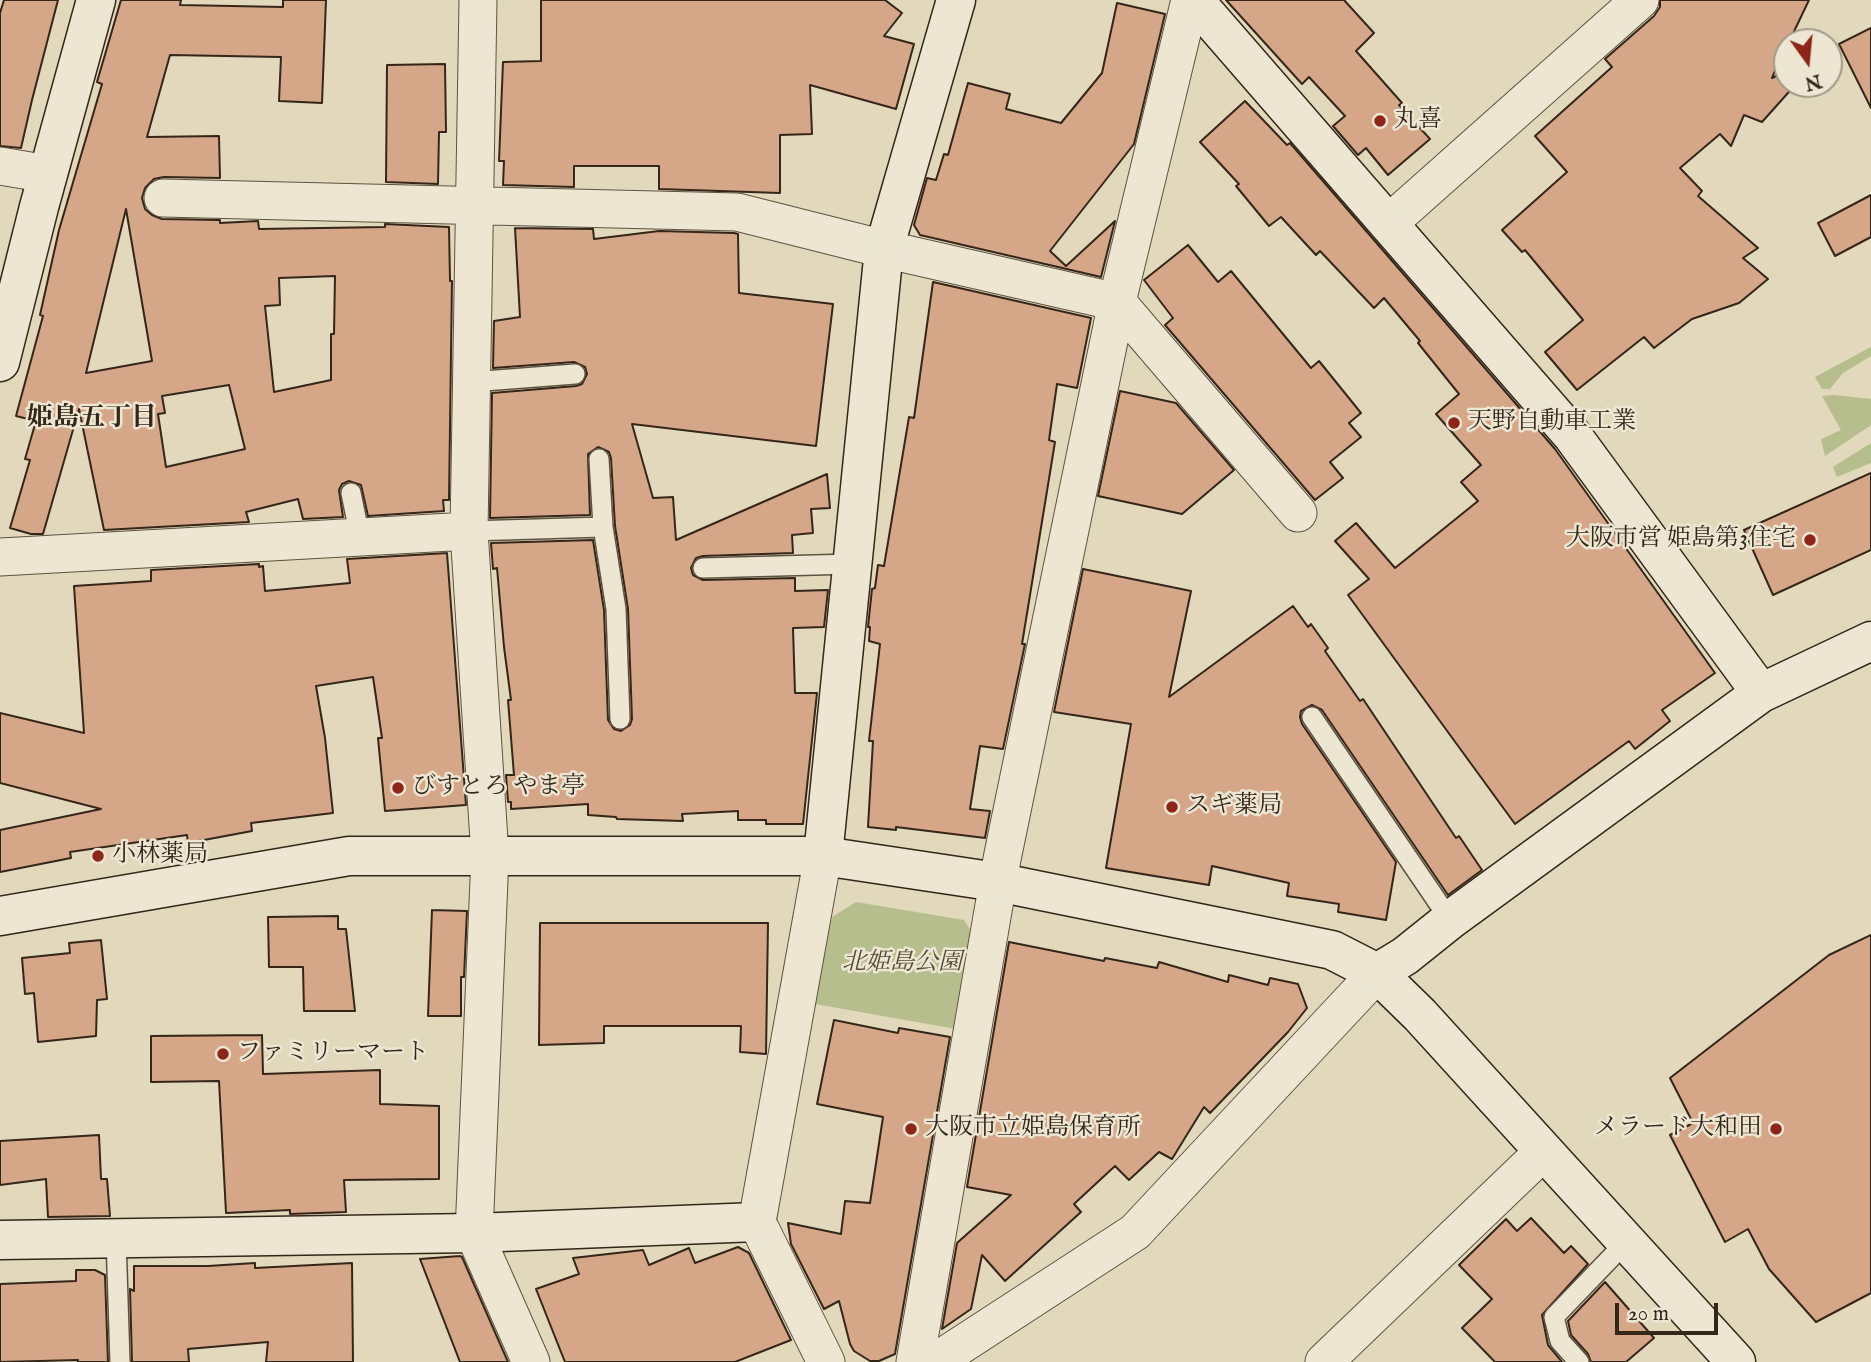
<!DOCTYPE html>
<html>
<head>
<meta charset="utf-8">
<style>
	body { margin:0 }
	#map { position:relative; width:1871px; height:1362px; overflow:hidden; background:#e2d8bc; font-family:"IM FELL English",serif }
	canvas { display:block }
	.north { position:absolute; left:1773px; top:28px; width:70px; height:70px; box-sizing:border-box; background:#ece6d3; border:2px solid #a29988; border-radius:50%; rotate:165deg; font-size:19px; font-weight:700; line-height:28px; text-align:center; color:#342618 }
	.north::after { content:''; display:block; margin:auto; width:24px; height:32px; background:#8f2418; clip-path:polygon(50% 0,100% 100%,50% 72%,0 100%) }
	.scale { position:absolute; left:1615px; top:1303px; width:103px; height:32px; box-sizing:border-box; border:4px solid #342618; border-top:0; padding-left:9px; font-size:21px; line-height:24px; white-space:nowrap; color:#342618; -webkit-text-stroke:5px #ece6d3; paint-order:stroke }
</style>
</head>
<body>
<div id="map">
<canvas width="1871" height="1362"></canvas>
<div class="north">N</div>
<div class="scale">20 m</div>
</div>
<script>
const ctx = document.querySelector('canvas').getContext('2d');
ctx.lineJoin = 'round';
function fillPath(path, color) {
  ctx.fillStyle = color;
  ctx.fill(path, 'evenodd');
}
function poly(rows) {
  const path = new Path2D();
  for (const r of rows) {
    path.moveTo(r[0], r[1]);
    for (let i = 2; i < r.length; i += 2) path.lineTo(r[i], r[i + 1]);
  }
  return path;
}
function strokePath(path, color, width, dash) {
  ctx.strokeStyle = color;
  ctx.lineWidth = width;
  ctx.lineCap = dash ? 'butt' : 'round';
  ctx.setLineDash(dash || []);
  ctx.stroke(path);
}
function drawText(font, color, halo, rows, align = 'center') {
  ctx.font = font + ' "IM FELL English","Noto Serif JP",serif';
  ctx.lineWidth = 5;
  ctx.setLineDash([]);
  ctx.textBaseline = 'middle';
  ctx.strokeStyle = halo;
  ctx.fillStyle = color;
  for (const [text, x, y, turn = 0] of rows) {
    ctx.save();
    ctx.translate(x, y);
    ctx.rotate((+turn || 0) * Math.PI / 180);
    ctx.textAlign = isNaN(turn) ? turn : align;
    if (halo) ctx.strokeText(text, 0, 0);
    ctx.fillText(text, 0, 0);
    ctx.restore();
  }
}
fillPath(poly([
	[1871,347,1871,356,1843,373,1830,389,1822,389,1815,377],
	[1834,395,1871,399,1871,425,1825,456,1821,439,1841,430,1822,396],
	[1871,443,1871,463,1837,477,1833,467],
	[856,902,964,920,971,931,956,1029,815,1004,832,917]
]), '#b7be8e');
const building = poly([
	[4,0,58,0,32,100,21,148,0,146,0,13,4,0],
	[121,0,181,0,180,5,283,7,283,0,326,0,322,103,279,101,281,57,170,55,147,137,219,136,220,178,164,177,154,179,145,188,142,198,145,209,152,215,162,219,220,220,220,223,258,221,259,229,385,227,385,224,449,227,450,281,452,281,449,500,443,500,444,511,368,516,361,485,349,481,342,484,339,490,343,517,303,519,298,499,246,512,249,522,104,530,79,409,43,534,31,534,10,528,30,460,25,459,36,421,16,416,43,316,40,315,59,230,102,84,97,82,121,0],
	[126,209,152,361,86,373,126,209],
	[335,276,334,334,331,334,331,380,274,392,265,306,280,305,279,278,335,276],
	[229,385,245,449,166,467,158,414,165,413,162,396,229,385],
	[541,0,885,0,902,13,884,36,914,44,896,109,810,85,812,134,780,135,780,193,659,189,659,166,574,166,574,187,503,185,504,161,499,161,503,62,541,61,541,0],
	[1226,0,1344,0,1374,33,1356,51,1402,103,1399,105,1430,139,1388,175,1366,148,1358,155,1333,126,1345,116,1309,77,1302,84,1226,0],
	[1660,0,1809,0,1789,42,1787,42,1772,78,1787,71,1787,84,1796,84,1762,122,1744,115,1731,146,1720,134,1680,168,1702,191,1698,196,1758,248,1743,258,1768,279,1739,303,1692,319,1654,348,1644,337,1577,390,1545,352,1583,320,1525,250,1522,252,1502,230,1567,172,1535,136,1612,67,1605,59,1654,16,1660,7,1660,0],
	[1117,3,1165,14,1134,144,1050,251,1066,266,1115,221,1101,277,920,235,914,225,927,178,936,180,944,154,948,155,968,83,1010,94,1006,109,1061,123,1102,73,1117,3],
	[1871,28,1871,108,1839,44,1871,28],
	[445,64,446,132,439,132,438,184,386,182,387,65,445,64],
	[1245,101,1287,145,1290,143,1555,449,1715,673,1662,710,1670,721,1635,749,1629,741,1515,824,1348,595,1369,579,1335,541,1356,523,1395,568,1478,501,1461,482,1481,465,1436,414,1459,394,1418,343,1420,341,1384,298,1374,308,1320,251,1316,255,1281,217,1269,226,1236,186,1239,184,1200,142,1245,101],
	[1871,195,1871,237,1835,256,1818,223,1871,195],
	[515,228,593,229,594,239,659,231,734,233,738,234,739,293,833,304,816,446,632,424,653,498,673,497,676,540,827,474,830,508,811,509,813,533,792,535,793,553,703,556,696,558,691,568,693,575,703,580,795,578,795,591,828,590,824,627,793,628,795,693,817,693,803,824,766,824,766,820,738,820,738,811,682,814,683,821,617,819,616,817,588,815,588,804,511,809,511,802,508,802,506,775,514,775,508,700,511,700,504,647,497,568,493,569,491,543,593,540,604,610,608,720,614,729,621,731,630,725,632,719,628,609,615,526,611,458,609,452,598,447,588,454,590,515,490,518,492,393,576,386,582,384,587,374,585,367,574,362,493,368,494,321,520,317,515,228],
	[1188,245,1218,282,1231,271,1311,368,1319,361,1361,413,1349,423,1361,437,1330,462,1343,478,1315,500,1165,325,1173,318,1144,280,1188,245],
	[933,282,1091,318,1077,388,1057,384,1049,440,1055,442,1022,644,1025,644,1003,749,980,746,970,809,990,811,985,838,896,827,896,830,868,827,873,741,869,741,880,644,869,641,870,627,868,627,872,589,875,588,878,565,884,566,909,417,914,418,933,282],
	[1120,391,1176,403,1234,470,1182,514,1098,496,1120,391],
	[1871,473,1871,550,1773,595,1744,530,1871,473],
	[447,553,466,805,385,811,378,738,382,738,373,677,316,686,325,738,333,813,251,823,252,831,188,843,187,835,70,852,71,858,0,872,0,830,101,809,0,783,0,713,84,733,74,586,151,581,151,570,259,564,259,567,263,566,265,591,350,583,347,559,447,553],
	[1083,569,1191,591,1169,697,1293,606,1308,627,1311,624,1328,648,1325,651,1360,701,1363,699,1456,838,1459,836,1482,870,1448,895,1322,710,1312,705,1301,711,1300,717,1302,724,1396,862,1386,920,1338,912,1339,904,1287,896,1289,883,1212,866,1209,885,1106,868,1131,724,1054,712,1083,569],
	[432,910,467,911,464,977,461,977,461,1016,428,1016,432,910],
	[338,916,338,929,346,929,355,1011,304,1011,303,967,269,967,268,917,338,916],
	[540,923,768,923,766,1054,740,1052,741,1026,604,1026,604,1043,539,1045,540,923],
	[1871,935,1871,1293,1816,1322,1769,1269,1748,1229,1725,1242,1670,1135,1693,1123,1670,1078,1829,955,1871,935],
	[101,940,107,999,97,1000,96,1036,38,1042,34,993,25,994,22,958,70,953,69,943,101,940],
	[1009,942,1104,961,1105,958,1157,968,1159,962,1228,982,1229,975,1268,985,1270,978,1298,984,1307,1008,1288,1032,1210,1113,1204,1107,1172,1159,1159,1152,1129,1180,1115,1166,1074,1204,1081,1212,1005,1281,982,1255,971,1309,942,1329,957,1243,1011,1195,967,1187,1009,942],
	[834,1020,898,1033,899,1028,950,1037,895,1354,879,1361,870,1361,854,1351,850,1344,839,1301,824,1309,791,1244,788,1223,841,1234,845,1201,870,1203,883,1117,817,1104,834,1020],
	[262,1035,263,1074,380,1070,380,1104,439,1106,439,1179,344,1180,346,1212,290,1214,290,1210,226,1213,219,1081,151,1082,151,1036,262,1035],
	[99,1135,101,1179,107,1179,110,1216,48,1217,46,1179,0,1185,0,1141,99,1135],
	[1531,1218,1564,1253,1571,1246,1588,1264,1542,1315,1548,1345,1562,1362,1495,1362,1462,1328,1492,1299,1459,1265,1506,1219,1517,1231,1531,1218],
	[738,1247,749,1253,791,1340,735,1362,565,1362,536,1289,579,1274,573,1258,643,1250,649,1265,689,1248,695,1263,738,1247],
	[460,1256,462,1257,508,1362,460,1362,420,1259,460,1256],
	[255,1263,255,1268,352,1263,353,1362,266,1362,268,1342,188,1349,189,1362,132,1362,130,1289,134,1291,134,1266,208,1266,255,1263],
	[76,1270,95,1270,105,1275,108,1362,78,1362,78,1360,0,1362,0,1284,76,1281,76,1270],
	[1605,1282,1654,1338,1626,1362,1591,1362,1588,1354,1571,1335,1568,1321,1605,1282]
]);
fillPath(building, '#d6a688');
strokePath(building, '#342618', 2);
const lane = poly([
	[471,382,575,374],
	[599,459,603,527,616,609,620,719],
	[351,493,360,537],
	[469,531,603,527],
	[703,568,852,564],
	[1312,717,1450,920],
	[116,1238,120,1362],
	[1579,1362,1560,1341,1554,1317,1626,1242]
]);
const street = poly([
	[478,0,469,531,490,856,474,1233,531,1362],
	[0,166,48,174],
	[163,198,737,212,884,249,1117,302,1298,513],
	[1389,223,1640,0],
	[0,557,469,531],
	[823,856,757,1222,826,1362],
	[915,1362,1002,859,1117,302,1190,0],
	[935,1362,1135,1232,1377,973],
	[1324,1362,1543,1152]
]);
const secondary = poly([
	[1194,0,1572,435,1761,693],
	[0,362,39,207,96,0],
	[823,856,884,249,956,0],
	[0,916,349,856,823,856,997,882,1332,950,1377,973,1420,1015,1736,1362],
	[1377,973,1405,956,1450,920,1761,693,1871,641],
	[0,1240,474,1233,757,1222]
]);
strokePath(lane, '#605241', 22);
strokePath(street, '#605241', 39);
strokePath(secondary, '#342618', 41);
strokePath(lane, '#ece6d3', 19);
strokePath(street, '#ece6d3', 37);
strokePath(secondary, '#ece6d3', 38);
for (const [x, y, r, color] of [
	[1380,121,7,"#8f2418"],
	[1454,423,7,"#8f2418"],
	[1810,540,7,"#8f2418"],
	[398,788,7,"#8f2418"],
	[1172,807,7,"#8f2418"],
	[98,856,7,"#8f2418"],
	[223,1054,7,"#8f2418"],
	[911,1129,7,"#8f2418"],
	[1776,1129,7,"#8f2418"]
]) {
  const dot = new Path2D();
  dot.arc(x, y, r, 0, 2 * Math.PI);
  ctx.fillStyle = color;
  ctx.fill(dot);
  strokePath(dot, '#ece6d3', 2.5);
}
drawText('24px', '#342618', '#ece6d3', [
	["丸喜",1394,121],
	["天野自動車工業",1468,423],
	["大阪市営 姫島第3住宅",1796,540,"right"],
	["びすとろ やま亭",412,788],
	["スギ薬局",1186,807],
	["小林薬局",112,856],
	["ファミリーマート",237,1054],
	["大阪市立姫島保育所",925,1129],
	["メラード大和田",1762,1129,"right"]
], 'left');
drawText('italic 24px', '#554c36', '#ece6d3', [
	["北姫島公園",902,964]
]);
drawText('bold 26px', '#342618', '#ece6d3', [
	["姫島五丁目",92,420]
]);
</script>
</body>
</html>
